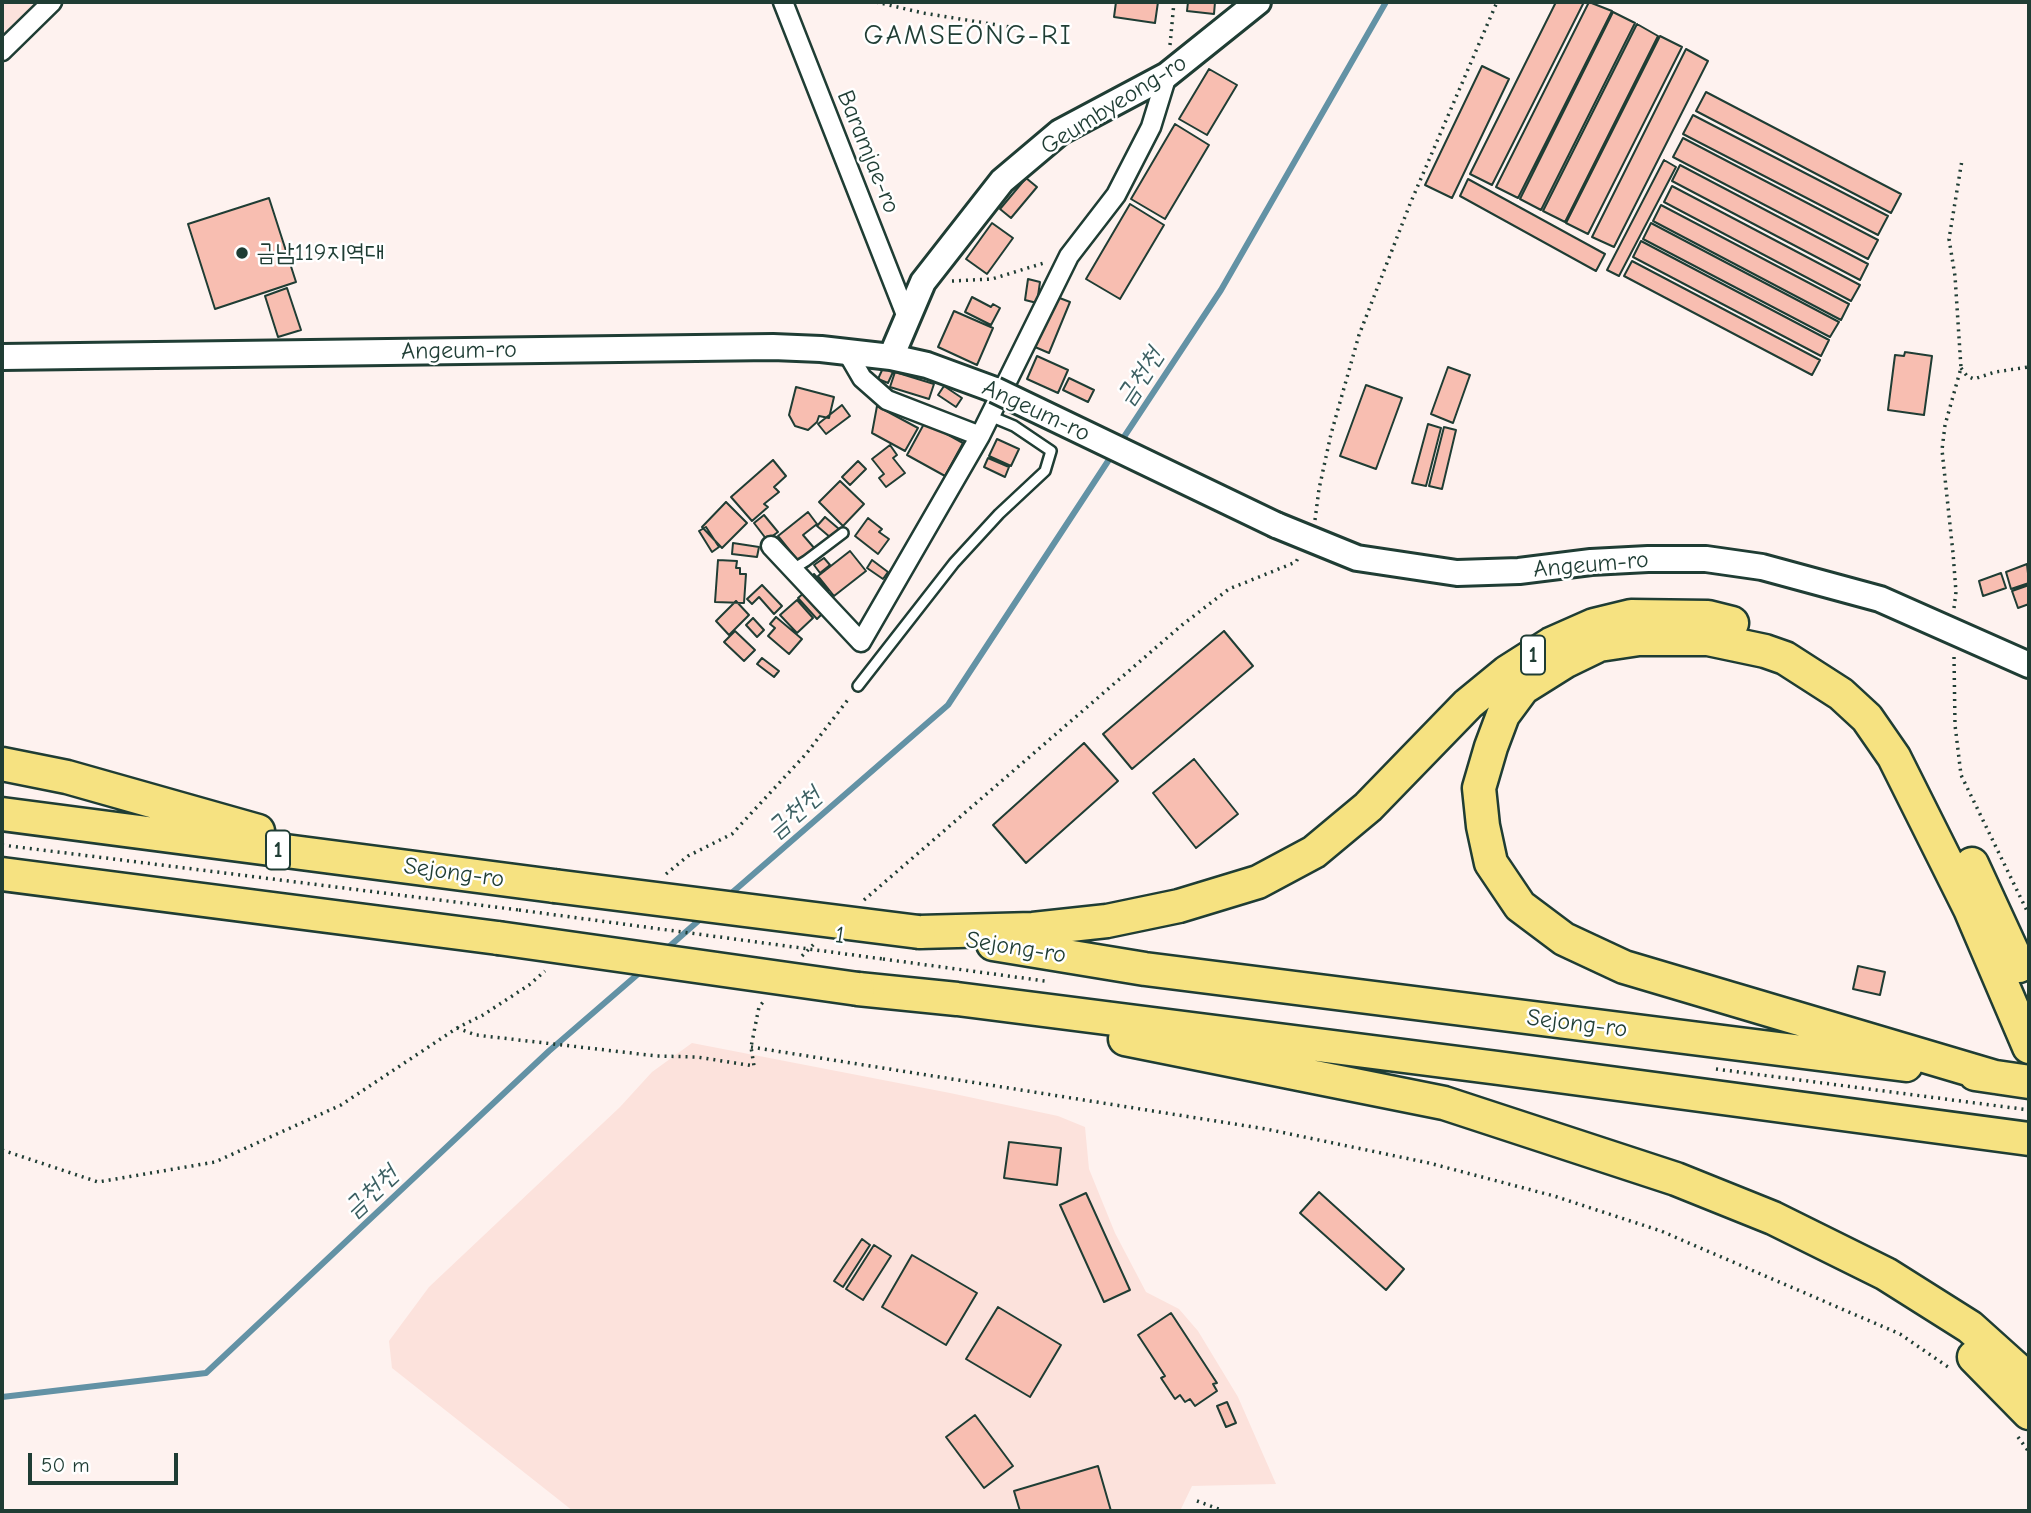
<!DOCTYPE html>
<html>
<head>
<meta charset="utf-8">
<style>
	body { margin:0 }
	#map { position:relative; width:2031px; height:1513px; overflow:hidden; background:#fef2ef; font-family:"Comic Neue",sans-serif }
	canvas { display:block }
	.frame { position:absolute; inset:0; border:4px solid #1f3d34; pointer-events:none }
	.scale { position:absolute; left:28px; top:1453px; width:150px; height:32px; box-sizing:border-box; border:4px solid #1f3d34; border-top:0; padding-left:9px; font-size:21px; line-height:24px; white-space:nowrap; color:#1f3d34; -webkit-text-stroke:5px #fff; paint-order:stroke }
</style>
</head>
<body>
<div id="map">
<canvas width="2031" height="1513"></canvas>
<div class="frame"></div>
<div class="scale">50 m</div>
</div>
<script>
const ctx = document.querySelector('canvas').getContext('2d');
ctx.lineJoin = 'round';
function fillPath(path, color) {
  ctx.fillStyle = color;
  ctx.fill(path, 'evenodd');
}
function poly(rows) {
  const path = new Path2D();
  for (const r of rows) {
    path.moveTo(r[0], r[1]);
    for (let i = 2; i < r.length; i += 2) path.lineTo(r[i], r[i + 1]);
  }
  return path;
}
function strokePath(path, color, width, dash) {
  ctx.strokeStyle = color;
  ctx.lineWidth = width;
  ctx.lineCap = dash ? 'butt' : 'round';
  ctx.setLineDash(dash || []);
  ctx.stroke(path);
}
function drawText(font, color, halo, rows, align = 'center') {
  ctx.font = font + ' "Comic Neue","Poor Story",sans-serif';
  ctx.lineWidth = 5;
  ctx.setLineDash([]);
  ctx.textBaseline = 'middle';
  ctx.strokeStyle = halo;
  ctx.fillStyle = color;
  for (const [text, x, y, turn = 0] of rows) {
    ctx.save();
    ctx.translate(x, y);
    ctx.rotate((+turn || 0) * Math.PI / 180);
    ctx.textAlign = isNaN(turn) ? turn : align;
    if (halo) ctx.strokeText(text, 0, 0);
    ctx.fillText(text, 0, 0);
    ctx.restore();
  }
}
fillPath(poly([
	[2,2,37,2,2,38],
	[692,1043,950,1093,1058,1116,1085,1127,1089,1169,1115,1233,1146,1292,1179,1309,1198,1331,1238,1397,1276,1484,1192,1486,1180,1511,573,1511,392,1368,389,1341,429,1287,620,1107,652,1072]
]), '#fce2dc');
strokePath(poly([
	[1120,443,1221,290,1386,2],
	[727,897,948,705,1114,452],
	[663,952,705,915],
	[2,1397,206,1373,549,1051,645,968]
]), '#6392a5', 6);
const building = poly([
	[1116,2,1158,2,1155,23,1114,17,1116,2],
	[1188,2,1215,2,1214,14,1187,11,1188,2],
	[1556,2,1584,2,1492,185,1470,174,1556,2],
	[1589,2,1612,11,1518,198,1496,187,1589,2],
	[1613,12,1635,23,1541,210,1520,199,1613,12],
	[1637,24,1658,36,1565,222,1543,211,1637,24],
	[1660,36,1682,47,1588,234,1566,223,1660,36],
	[1686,49,1708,61,1614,247,1592,237,1686,49],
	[1482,66,1509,79,1452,198,1425,185,1482,66],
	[1209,69,1237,85,1207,135,1179,119,1209,69],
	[1706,92,1901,194,1891,213,1696,111,1706,92],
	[1693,115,1888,216,1878,235,1683,134,1693,115],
	[1175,124,1209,145,1165,219,1131,199,1175,124],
	[1683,138,1878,240,1868,259,1673,157,1683,138],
	[1664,160,1676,167,1619,276,1607,270,1664,160],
	[1680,165,1868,264,1860,280,1672,181,1680,165],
	[1026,178,1037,187,1011,218,1000,209,1026,178],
	[1468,179,1605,254,1596,271,1460,196,1468,179],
	[1672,186,1860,285,1851,301,1664,202,1672,186],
	[269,198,296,282,215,309,188,224,269,198],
	[1130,204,1164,225,1120,299,1086,279,1130,204],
	[1661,205,1849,304,1841,320,1653,221,1661,205],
	[992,223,1013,238,987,274,966,259,992,223],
	[1651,223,1839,322,1830,337,1643,239,1651,223],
	[1641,241,1829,340,1821,356,1633,257,1641,241],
	[1632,261,1820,360,1812,375,1624,276,1632,261],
	[1028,279,1040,282,1037,303,1025,300,1028,279],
	[287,288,301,330,278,337,265,296,287,288],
	[972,297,991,307,993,304,1000,308,991,325,965,312,972,297],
	[1057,297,1070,302,1049,353,1035,347,1057,297],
	[954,311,993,328,977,365,938,347,954,311],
	[1905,352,1932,356,1924,415,1888,410,1895,355,1904,356,1905,352],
	[1037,356,1068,370,1058,393,1027,379,1037,356],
	[1448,367,1470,375,1453,423,1431,414,1448,367],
	[883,368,893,372,888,383,878,379,883,368],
	[895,372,934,384,929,399,890,387,895,372],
	[1069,378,1094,390,1088,402,1063,390,1069,378],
	[1366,385,1402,398,1376,469,1340,456,1366,385],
	[944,386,962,398,956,407,938,395,944,386],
	[796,387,834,397,829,418,819,416,817,422,808,430,795,426,789,415,796,387],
	[842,405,850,416,826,434,818,424,842,405],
	[877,406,918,428,905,451,872,433,877,406],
	[925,422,963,443,945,476,907,455,925,422],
	[1428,424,1441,428,1426,486,1412,483,1428,424],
	[1444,427,1456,430,1442,489,1429,486,1444,427],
	[997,439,1019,449,1011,466,989,456,997,439],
	[890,445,897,455,893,458,905,473,886,487,879,478,884,474,872,459,890,445],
	[988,458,1009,467,1005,477,984,467,988,458],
	[773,460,786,476,774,487,779,492,764,504,768,507,752,521,731,497,773,460],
	[858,461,866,469,850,485,842,477,858,461],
	[840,481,864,504,843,526,819,502,840,481],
	[726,502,747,523,722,548,702,527,726,502],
	[808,512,817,524,803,535,815,549,799,562,778,536,808,512],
	[764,515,778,532,767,540,754,523,764,515],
	[825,517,839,529,831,538,817,526,825,517],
	[868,518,882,529,879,532,889,539,878,554,855,536,868,518],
	[706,527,719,547,712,552,699,531,706,527],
	[733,543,759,547,757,557,732,554,733,543],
	[850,551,866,571,834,596,818,576,850,551],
	[824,558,830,565,820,573,814,565,824,558],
	[718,560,737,561,736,568,740,568,740,574,746,574,744,603,715,602,718,560],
	[872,560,888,572,883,579,867,568,872,560],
	[2027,564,2029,583,2011,589,2006,572,2027,564],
	[2001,573,2006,588,1983,596,1979,581,2001,573],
	[814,574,828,590,820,597,806,580,814,574],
	[762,585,782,606,774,614,759,597,752,604,747,599,762,585],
	[2029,585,2029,604,2018,608,2012,591,2029,585],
	[806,591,824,612,817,619,798,598,806,591],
	[797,600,813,618,797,633,780,615,797,600],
	[736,601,749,615,729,635,716,621,736,601],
	[776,617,802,639,789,654,768,636,775,628,770,624,776,617],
	[753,618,764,630,757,637,746,625,753,618],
	[735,631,755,650,744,661,724,642,735,631],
	[1224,631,1253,666,1132,769,1103,734,1224,631],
	[762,658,779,671,774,677,757,664,762,658],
	[1084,743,1118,781,1026,863,993,825,1084,743],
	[1194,759,1238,814,1196,848,1153,793,1194,759],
	[1858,966,1885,972,1880,995,1853,989,1858,966],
	[1009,1142,1061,1148,1057,1185,1004,1178,1009,1142],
	[1319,1192,1404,1269,1386,1290,1300,1213,1319,1192],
	[1086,1193,1130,1290,1104,1302,1060,1205,1086,1193],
	[862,1239,870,1245,843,1287,834,1281,862,1239],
	[874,1245,891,1256,863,1300,846,1289,874,1245],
	[912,1255,977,1293,946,1345,882,1307,912,1255],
	[998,1307,1061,1345,1030,1397,966,1359,998,1307],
	[1171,1313,1217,1383,1213,1384,1217,1391,1195,1406,1190,1399,1185,1402,1180,1395,1175,1399,1161,1378,1165,1376,1138,1335,1171,1313],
	[1227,1402,1236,1423,1226,1427,1217,1406,1227,1402],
	[975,1415,1013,1466,984,1488,946,1437,975,1415],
	[1098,1466,1111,1511,1020,1511,1014,1491,1098,1466]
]);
fillPath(building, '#f8beb1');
strokePath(building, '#1f3d34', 2);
const lane = poly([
	[793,569,806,561,843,533],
	[858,686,954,563,999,514,1045,471,1051,451,1014,426,990,416]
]);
const street = poly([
	[783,2,908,320],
	[2,51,52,2],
	[980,436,1069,256,1116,195,1151,127,1167,75],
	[771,546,861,642,980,436,887,400,862,378,848,354]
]);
const secondary = poly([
	[2,357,773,347,821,349,891,357,927,365,995,390],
	[891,357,923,282,1002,181,1060,132,1167,75,1258,2],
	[1276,525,1357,558,1457,573,1519,571,1591,562,1648,559,1706,559,1762,567,1880,599,2029,665]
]);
const highway = poly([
	[2,764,67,777,258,831],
	[2,814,554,886],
	[1972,864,2019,966],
	[2,874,498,938],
	[919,932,1033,929,1107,921,1179,906,1258,882,1314,852,1368,807,1468,704,1507,672,1551,644,1594,625,1631,616,1708,617,1732,623],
	[993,944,1145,969,1906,1065],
	[858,989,957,999,1498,1068,2029,1139],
	[1125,1039,1444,1103,1676,1179,1773,1218,1886,1274,1970,1327,2029,1380],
	[1975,1074,2029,1082],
	[1995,1077,1624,967,1564,939,1520,906,1491,863,1483,826,1479,788,1491,747,1503,715,1523,688,1566,661,1599,645,1639,639,1708,639,1765,651,1785,658,1841,694,1867,718,1894,757,1970,909,2029,1047],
	[1974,1357,2029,1413]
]);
strokePath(lane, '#1f3d34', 14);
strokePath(street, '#1f3d34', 23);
strokePath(secondary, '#1f3d34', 30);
strokePath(highway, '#1f3d34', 37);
strokePath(poly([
	[876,2,923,13,1016,28],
	[1170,45,1174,2],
	[952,281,992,279,1044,263],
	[1961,368,1967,376,1974,379,1995,372,2029,367],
	[1315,520,1319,489,1331,434,1359,335,1410,204,1497,2],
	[1954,608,1956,592,1953,553,1942,450,1945,425,1961,368,1955,276,1949,239,1962,160],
	[1954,657,1955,725,1961,775,2029,915],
	[2,845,519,910],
	[666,874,688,856,732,834,806,754,850,697],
	[864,900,1182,625,1229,589,1296,562,1298,558],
	[802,956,814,944],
	[883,959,1045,981],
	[457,1028,476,1035,657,1056,697,1057,754,1066,751,1047,759,1007,763,1002],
	[751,1047,1266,1129,1429,1163,1554,1196,1661,1231,1900,1334,1951,1369],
	[1716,1069,2029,1110],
	[2,1150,98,1182,215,1162,341,1105,457,1028,483,1015,529,985,545,971],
	[2018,1437,2029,1452],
	[1197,1501,1224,1511]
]), '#1f3d34', 3.5, [2, 5]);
strokePath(lane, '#fff', 9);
strokePath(street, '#fff', 18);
strokePath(secondary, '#fff', 24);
strokePath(highway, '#f6e281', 32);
const secondaryBridge = poly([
	[995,390,1276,525]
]);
const highwayBridge = poly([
	[554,886,919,932],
	[498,938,858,989]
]);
strokePath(secondaryBridge, '#1f3d34', 30, []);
strokePath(highwayBridge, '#1f3d34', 37, []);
strokePath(poly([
	[519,910,883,959]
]), '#1f3d34', 3.5, [2, 5]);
strokePath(secondaryBridge, '#fff', 24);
strokePath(highwayBridge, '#f6e281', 32);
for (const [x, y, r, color] of [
	[242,253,7,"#1f3d34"]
]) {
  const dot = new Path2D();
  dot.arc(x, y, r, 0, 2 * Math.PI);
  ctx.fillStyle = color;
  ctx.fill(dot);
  strokePath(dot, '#fff', 2.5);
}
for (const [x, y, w] of [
	[1533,655,24],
	[278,850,24]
]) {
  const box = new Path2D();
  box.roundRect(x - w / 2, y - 19.5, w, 39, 5);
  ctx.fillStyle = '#fff';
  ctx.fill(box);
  strokePath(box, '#1f3d34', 2);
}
drawText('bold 23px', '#1f3d34', null, [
	["1",1533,655],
	["1",278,850]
]);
drawText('24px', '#1f3d34', '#fff', [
	["Geumbyeong-ro",1114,105,-32],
	["Baramjae-ro",868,152,68],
	["Angeum-ro",459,351,-1],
	["Angeum-ro",1036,411,25],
	["Angeum-ro",1591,565,-5],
	["Sejong-ro",454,873,8],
	["1",840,936,8],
	["Sejong-ro",1016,948,9],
	["Sejong-ro",1577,1024,7]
]);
drawText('24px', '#1f3d34', '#fff', [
	["금남119지역대",256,253]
], 'left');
drawText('italic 26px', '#3c6063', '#fff', [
	["금천천",1140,377,-57],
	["금천천",794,813,-41],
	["금천천",371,1192,-43]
]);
ctx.letterSpacing = '2px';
drawText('28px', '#1f3d34', '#fff', [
	["GAMSEONG-RI",968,36]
]);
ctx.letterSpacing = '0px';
</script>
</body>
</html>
